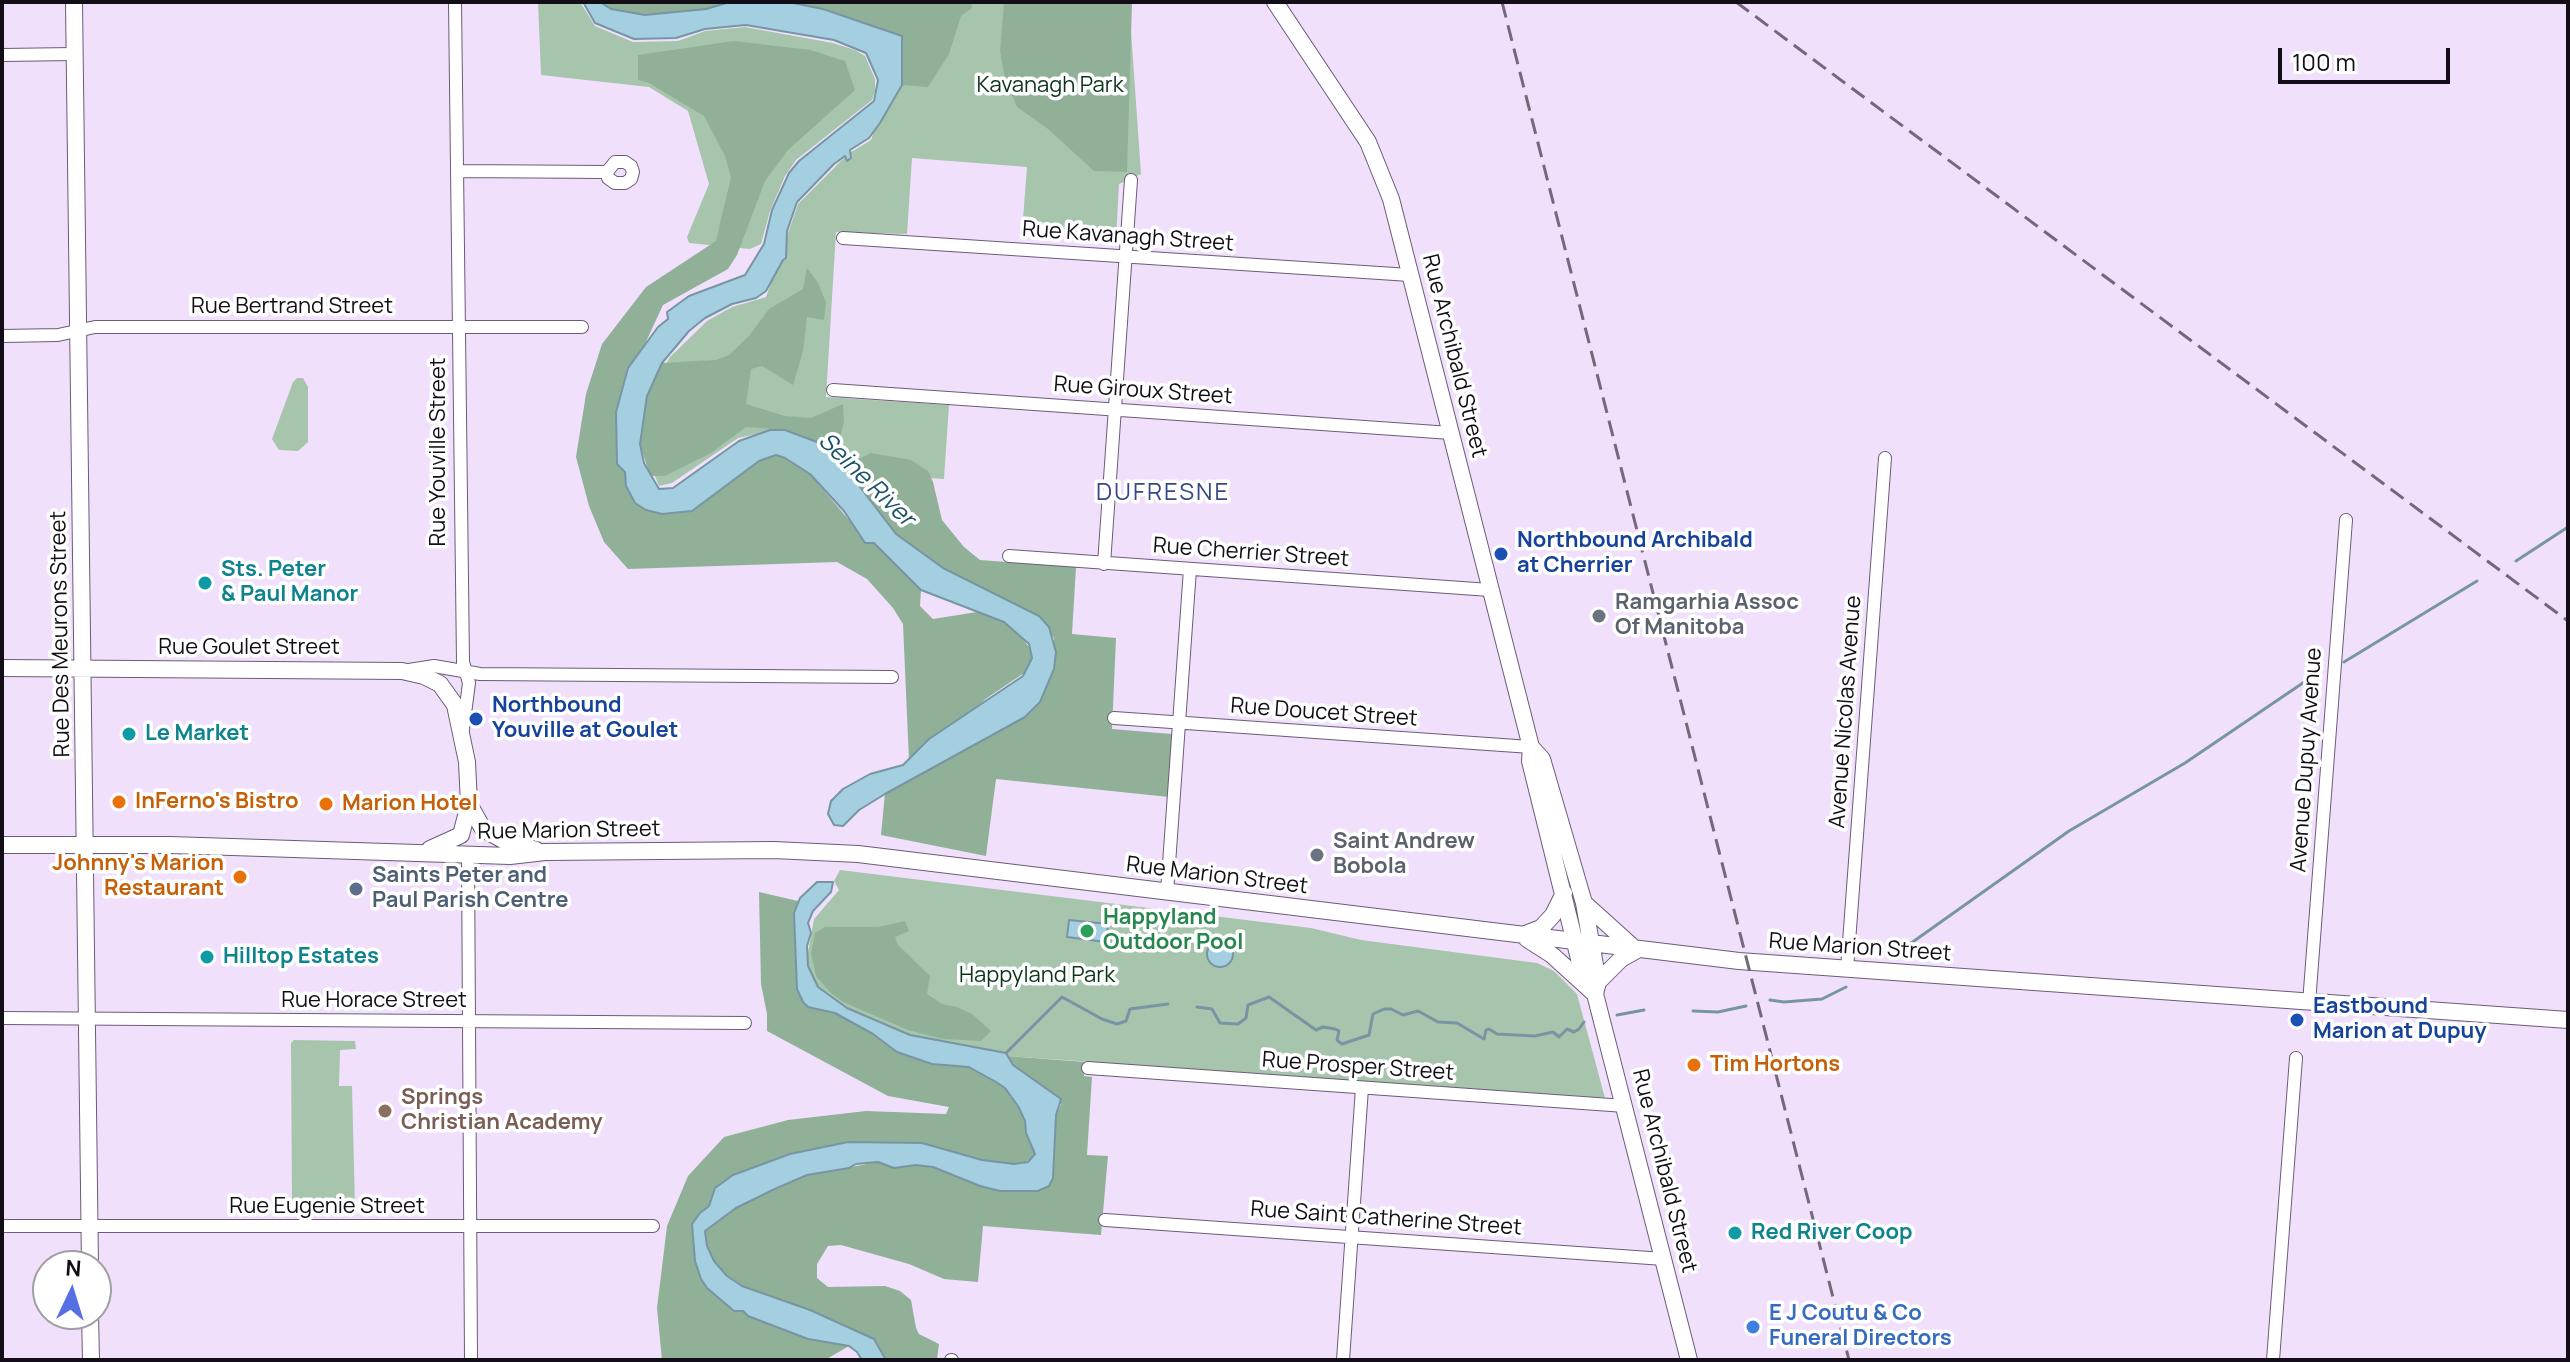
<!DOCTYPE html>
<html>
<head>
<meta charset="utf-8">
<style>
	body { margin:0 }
	#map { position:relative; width:2570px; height:1362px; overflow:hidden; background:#f1e0fc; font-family:Manrope,sans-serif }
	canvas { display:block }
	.frame { position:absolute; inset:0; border:4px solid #120d16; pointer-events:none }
	.north { position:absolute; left:32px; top:1250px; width:80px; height:80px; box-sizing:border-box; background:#fff; border:2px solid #a09ea2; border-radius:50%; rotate:4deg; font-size:22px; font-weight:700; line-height:32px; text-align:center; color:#120d16 }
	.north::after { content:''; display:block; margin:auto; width:28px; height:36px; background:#566fe5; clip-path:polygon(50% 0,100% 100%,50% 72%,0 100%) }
	.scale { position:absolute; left:2278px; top:48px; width:172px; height:36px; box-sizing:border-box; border:4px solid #120d16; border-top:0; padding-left:10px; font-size:24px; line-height:28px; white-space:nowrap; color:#120d16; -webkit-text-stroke:6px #fff; paint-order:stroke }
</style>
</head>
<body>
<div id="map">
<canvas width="2570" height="1362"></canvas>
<div class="frame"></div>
<div class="north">N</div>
<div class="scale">100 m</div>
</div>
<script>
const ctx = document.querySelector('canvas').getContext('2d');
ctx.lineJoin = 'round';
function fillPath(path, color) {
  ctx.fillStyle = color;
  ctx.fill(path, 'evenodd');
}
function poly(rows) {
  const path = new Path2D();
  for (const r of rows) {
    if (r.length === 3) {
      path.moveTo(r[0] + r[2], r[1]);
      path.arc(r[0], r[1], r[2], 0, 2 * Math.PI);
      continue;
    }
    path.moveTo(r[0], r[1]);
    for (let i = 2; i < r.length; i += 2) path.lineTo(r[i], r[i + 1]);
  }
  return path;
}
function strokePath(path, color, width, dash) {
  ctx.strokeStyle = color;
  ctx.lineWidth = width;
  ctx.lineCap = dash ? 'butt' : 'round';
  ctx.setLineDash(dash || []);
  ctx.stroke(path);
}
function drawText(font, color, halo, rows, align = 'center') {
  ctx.font = font + ' Manrope,sans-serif';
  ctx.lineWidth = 7;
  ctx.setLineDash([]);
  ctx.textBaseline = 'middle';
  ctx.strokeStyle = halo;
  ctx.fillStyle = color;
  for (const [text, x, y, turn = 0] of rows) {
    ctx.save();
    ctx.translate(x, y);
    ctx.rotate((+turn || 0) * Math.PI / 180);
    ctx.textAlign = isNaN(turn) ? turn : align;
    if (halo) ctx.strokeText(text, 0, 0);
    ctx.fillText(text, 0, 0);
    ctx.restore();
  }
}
fillPath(poly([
	[538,2,580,2,595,26,633,42,678,41,705,31,745,27,833,43,855,50,865,56,875,79,875,91,872,100,796,160,785,176,770,211,761,244,750,249,689,243,687,237,709,184,688,111,649,87,541,75],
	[799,2,1129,2,1141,174,1119,184,1116,239,1022,232,1027,167,912,158,907,234,836,232,826,397,949,405,944,479,853,473,819,441,785,428,738,438,672,483,659,486,642,444,649,396,670,357,707,321,732,307,766,297,798,204,848,154,871,140,907,35],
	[297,378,303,378,308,387,308,442,298,451,279,450,272,439,293,382],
	[840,870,1311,928,1361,940,1537,963,1554,971,1577,994,1605,1098,1007,1056,912,1039,834,1004,804,974,814,919,839,890,834,881],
	[294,1040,355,1041,356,1049,340,1050,339,1086,352,1086,355,1208,292,1209,291,1043]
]), '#a7c5ad');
fillPath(poly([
	[600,2,971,2,972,8,961,16,949,54,928,87,902,85,901,36,823,9,793,3,730,2,706,9,645,15,611,9],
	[1004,2,1132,2,1127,172,1094,171,1048,129,1017,107,1005,79,1000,51],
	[734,41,810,50,845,61,855,90,788,150,765,181,737,255,728,269,663,305,645,344,628,368,623,383,616,412,617,464,625,472,626,486,635,503,654,513,670,514,692,511,759,461,776,455,785,458,810,474,865,539,874,543,921,590,920,606,933,619,977,612,1004,622,1017,631,1031,650,1031,665,1027,671,987,698,966,716,941,730,924,743,909,761,903,624,893,608,867,579,837,562,628,569,604,542,589,506,576,457,586,394,602,344,646,287,716,241,731,177,725,156,704,116,649,83,638,80,638,55],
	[807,268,818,283,826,302,824,320,807,317,803,351,793,385,762,366,751,369,746,404,785,416,811,418,843,404,844,422,840,437,829,451,816,442,785,430,746,427,711,453,665,476,650,476,640,444,647,396,662,363,716,360,729,355,749,336,769,309,803,289],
	[871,453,911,460,928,471,933,482,942,520,964,547,980,560,1076,567,1072,634,1116,638,1112,729,1172,734,1169,797,996,779,986,856,881,835,885,793,1025,717,1040,702,1054,669,1054,638,1039,616,943,568,896,534,844,466],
	[759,892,798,901,794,913,797,989,803,1002,808,1007,835,1013,873,1034,897,1052,932,1064,969,1067,996,1082,1005,1088,1018,1106,1025,1121,1026,1133,1035,1155,1023,1164,1006,1163,982,1160,922,1143,848,1142,790,1154,733,1175,715,1188,709,1206,696,1217,695,1261,723,1301,733,1311,744,1311,748,1316,808,1339,849,1346,825,1360,662,1360,657,1308,667,1226,688,1176,724,1137,788,1120,866,1111,946,1114,949,1107,888,1096,767,1031,767,1014,761,984],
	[905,921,909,931,895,937,898,945,930,976,927,994,942,1004,957,1007,972,1014,991,1031,981,1041,943,1039,908,1030,843,1002,831,993,816,976,811,953,815,933,825,927,878,927],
	[1007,1056,1085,1062,1084,1076,1092,1077,1087,1155,1108,1156,1101,1235,983,1226,978,1282,944,1279,909,1264,841,1245,828,1246,817,1264,817,1278,828,1287,885,1286,900,1291,911,1300,916,1328,919,1334,939,1344,937,1360,886,1360,874,1339,810,1310,742,1286,718,1269,707,1246,705,1232,708,1228,736,1208,807,1175,878,1162,894,1168,916,1165,933,1167,1000,1191,1053,1178,1056,1115,1061,1104,1013,1065]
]), '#90b197');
const water = poly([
	[583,2,600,2,611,9,645,15,706,9,730,2,793,3,823,9,902,36,902,85,880,123,869,138,850,150,851,158,847,161,845,156,834,164,797,202,787,231,786,258,783,260,766,291,756,298,732,304,705,318,689,331,662,363,647,396,640,444,644,463,659,489,673,488,739,441,770,430,785,430,817,442,844,466,896,534,943,568,1039,616,1049,627,1056,652,1054,669,1040,702,1025,717,885,794,859,810,843,826,834,825,828,814,831,801,843,789,870,774,903,765,929,739,1023,676,1032,658,1029,644,1004,622,921,590,874,543,865,543,844,511,810,474,785,458,776,455,759,461,692,511,662,514,646,510,635,503,626,486,625,472,617,464,616,412,628,368,658,327,668,319,667,312,689,296,745,275,764,244,772,210,789,173,799,161,874,101,878,80,866,53,834,40,746,25,705,29,676,38,634,39,595,23,583,2],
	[817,882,833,882,831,892,813,911,808,923,811,933,807,946,808,966,818,987,847,1008,910,1035,1006,1053,1013,1065,1061,1099,1056,1115,1053,1178,1049,1186,1038,1191,1000,1191,980,1186,933,1167,916,1165,894,1168,878,1162,856,1164,849,1168,807,1175,777,1188,736,1208,705,1231,707,1246,714,1261,727,1276,742,1286,810,1310,874,1339,886,1360,862,1360,857,1352,849,1346,808,1339,748,1316,743,1311,734,1311,707,1288,701,1279,695,1261,692,1224,700,1213,709,1206,715,1188,733,1175,790,1154,848,1142,922,1143,982,1160,1014,1164,1028,1162,1035,1154,1026,1133,1025,1121,1018,1106,1005,1088,996,1082,969,1067,932,1064,897,1052,873,1034,835,1013,808,1007,803,1002,797,989,794,913,800,898,817,882],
	[1069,920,1108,924,1106,942,1067,937,1069,920],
	[1220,954,13]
]);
fillPath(water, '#a3cfe0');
strokePath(water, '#7895a3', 2);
strokePath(poly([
	[2516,561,2568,527],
	[2344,662,2477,581],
	[1907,946,2069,831,2185,763,2319,672],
	[1770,1000,1784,1002,1822,999,1846,987],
	[1197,1007,1212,1009,1220,1023,1238,1024,1246,1018,1248,1005,1269,997,1316,1030,1323,1027,1335,1029,1339,1031,1337,1040,1342,1044,1369,1035,1373,1014,1384,1009,1391,1009,1403,1015,1418,1011,1438,1022,1457,1023,1484,1039,1486,1030,1489,1029,1497,1034,1535,1036,1553,1032,1559,1037,1567,1029,1574,1032,1579,1029,1584,1022],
	[1693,1011,1718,1012,1746,1006],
	[1617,1015,1644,1010],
	[1006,1053,1062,997,1102,1019,1117,1024,1126,1021,1130,1009,1168,1004]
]), '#7895a3', 3);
const street = poly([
	[455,2,463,662,469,683,463,729],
	[2,55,74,54],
	[458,171,607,172,615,162,625,162,631,166,633,172,631,179,625,183,615,183,608,178,607,172],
	[843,238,1410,275],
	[2,336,58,335,95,327,582,327],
	[833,390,1451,433],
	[1009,556,1490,590],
	[1104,564,1131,180],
	[409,670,434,666,480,674,892,677],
	[1114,718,1531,747],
	[468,855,471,1360],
	[1167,892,1190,569],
	[1847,969,1885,458],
	[2309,1003,2346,520],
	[2,1018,745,1023],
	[1088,1068,1625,1106],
	[1105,1220,1664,1259],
	[2,1226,653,1226],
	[951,1360,952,1360],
	[1343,1360,1362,1088],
	[2273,1360,2296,1058]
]);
const secondary = poly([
	[74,2,90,1266],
	[1275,2,1368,142,1391,199,1531,747,1530,761,1585,983],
	[2,668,402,671,424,676,440,684,455,705,467,762,469,804,483,829,505,841,536,850],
	[1531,747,1542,759,1584,903,1598,982,1595,994],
	[2,845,170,845,510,856,545,852,774,850,858,854,1739,961,2568,1020],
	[430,849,461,835,469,804],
	[1584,903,1635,949],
	[1523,935,1541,928,1553,915,1564,893],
	[1527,939,1552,955,1595,994,1689,1360],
	[1598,982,1621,959,1637,950],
	[90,1314,91,1360]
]);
strokePath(street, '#6b5c75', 14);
strokePath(secondary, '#6b5c75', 18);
strokePath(street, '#fff', 12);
strokePath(secondary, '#fff', 16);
strokePath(poly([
	[1502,2,1849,1360],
	[1736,2,2568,621]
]), '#73697a', 3, [16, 8]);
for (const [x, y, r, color] of [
	[1501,554,8,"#1a4fb4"],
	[205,583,8,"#0f9aa8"],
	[1599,616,8,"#6b7280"],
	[476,719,8,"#1a4fb4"],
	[129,734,8,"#0f9aa8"],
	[119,802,8,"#e8710a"],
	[326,804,8,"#e8710a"],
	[1317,855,8,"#6b7280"],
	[240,877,8,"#e8710a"],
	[356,889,8,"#5c6f8a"],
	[1087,931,8,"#2e9e5b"],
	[207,957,8,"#0f9aa8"],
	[2297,1020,8,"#1a4fb4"],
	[1694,1065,8,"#e8710a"],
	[385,1111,8,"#8d6e63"],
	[1735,1233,8,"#0f9aa8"],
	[1753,1327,8,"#3f7fe0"]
]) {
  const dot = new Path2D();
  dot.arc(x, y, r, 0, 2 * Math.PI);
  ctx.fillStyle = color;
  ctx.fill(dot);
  strokePath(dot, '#fff', 3);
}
drawText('22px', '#0b341a', '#fff', [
	["Kavanagh Park",1050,86],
	["Happyland Park",1037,976]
]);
drawText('22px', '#120d16', '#fff', [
	["Rue Kavanagh Street",1128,237,4],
	["Rue Bertrand Street",292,307],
	["Rue Archibald Street",1454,356,76],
	["Rue Giroux Street",1143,391,4],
	["Rue Youville Street",439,452,-90],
	["Rue Cherrier Street",1251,553,4],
	["Rue Des Meurons Street",61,634,-91],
	["Rue Goulet Street",249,648],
	["Avenue Nicolas Avenue",1846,712,-86],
	["Rue Doucet Street",1324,713,4],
	["Avenue Dupuy Avenue",2307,760,-86],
	["Rue Marion Street",569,831,-1],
	["Rue Marion Street",1217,876,7],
	["Rue Marion Street",1860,948,4],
	["Rue Horace Street",374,1001],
	["Rue Prosper Street",1358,1067,4],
	["Rue Archibald Street",1664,1171,76],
	["Rue Eugenie Street",327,1207],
	["Rue Saint Catherine Street",1386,1219,4]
]);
drawText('bold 22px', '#164399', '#fff', [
	["Northbound Archibald",1517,541],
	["at Cherrier",1517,566],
	["Northbound",492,706],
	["Youville at Goulet",492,731],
	["Eastbound",2313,1007],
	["Marion at Dupuy",2313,1032]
], 'left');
drawText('bold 22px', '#0d838f', '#fff', [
	["Sts. Peter",221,570],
	["& Paul Manor",221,595],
	["Le Market",145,734],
	["Hilltop Estates",223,957],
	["Red River Coop",1751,1233]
], 'left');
drawText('bold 22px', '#5b616d', '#fff', [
	["Ramgarhia Assoc",1615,603],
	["Of Manitoba",1615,628],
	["Saint Andrew",1333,842],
	["Bobola",1333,867]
], 'left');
drawText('bold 22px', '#c56008', '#fff', [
	["InFerno's Bistro",135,802],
	["Marion Hotel",342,804],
	["Johnny's Marion",224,864,"right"],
	["Restaurant",224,889,"right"],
	["Tim Hortons",1710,1065]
], 'left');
drawText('bold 22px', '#4e5e75', '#fff', [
	["Saints Peter and",372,876],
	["Paul Parish Centre",372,901]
], 'left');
drawText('bold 22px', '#27864d', '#fff', [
	["Happyland",1103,918],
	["Outdoor Pool",1103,943]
], 'left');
drawText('bold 22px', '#785e54', '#fff', [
	["Springs",401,1098],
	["Christian Academy",401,1123]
], 'left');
drawText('bold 22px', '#366cbe', '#fff', [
	["E J Coutu & Co",1769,1314],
	["Funeral Directors",1769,1339]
], 'left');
drawText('italic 24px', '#1b5366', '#fff', [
	["Seine River",866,480,44]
]);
ctx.letterSpacing = '2px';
drawText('24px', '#394883', '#fff', [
	["DUFRESNE",1163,493]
]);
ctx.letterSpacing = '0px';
</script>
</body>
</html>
